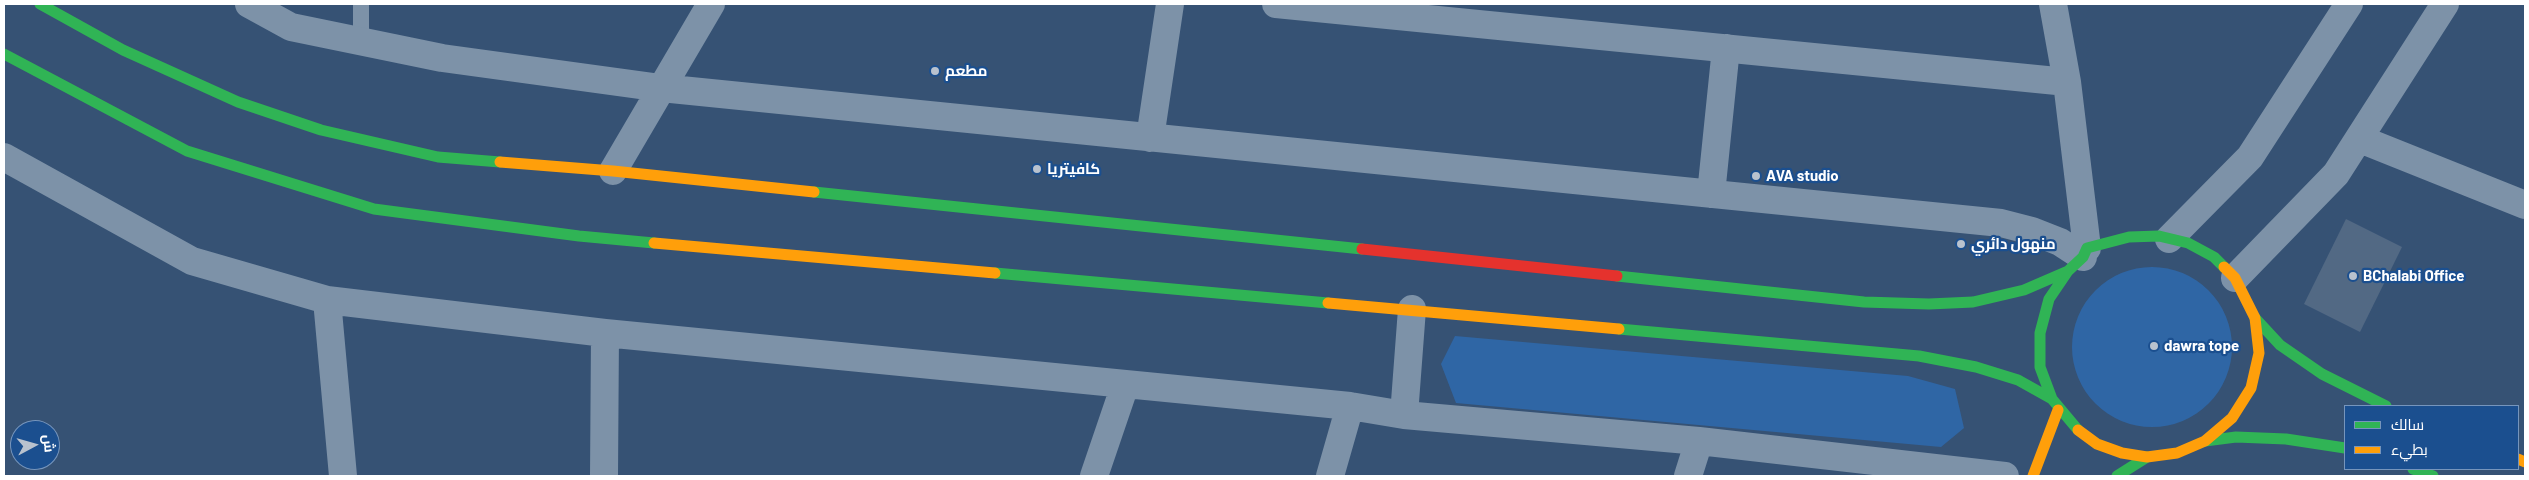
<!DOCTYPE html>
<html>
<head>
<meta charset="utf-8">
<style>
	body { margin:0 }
	#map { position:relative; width:2529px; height:480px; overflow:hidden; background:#365274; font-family:Barlow,Cairo,sans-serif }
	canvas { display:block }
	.frame { position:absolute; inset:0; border:5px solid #fff; pointer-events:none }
	.legend { position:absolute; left:2344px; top:405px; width:175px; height:65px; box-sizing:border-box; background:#1b4f8f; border:1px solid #7695bc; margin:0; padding:6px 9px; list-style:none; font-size:15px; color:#fff }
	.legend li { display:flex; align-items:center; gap:10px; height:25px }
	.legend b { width:25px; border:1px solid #7695bc }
	.north { position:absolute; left:10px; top:420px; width:50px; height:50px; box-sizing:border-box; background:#1b4f8f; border:1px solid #7695bc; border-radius:50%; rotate:84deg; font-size:14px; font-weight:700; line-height:20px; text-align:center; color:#fff }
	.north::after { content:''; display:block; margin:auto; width:18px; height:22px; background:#b9c2ce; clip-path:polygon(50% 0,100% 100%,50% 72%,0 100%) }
</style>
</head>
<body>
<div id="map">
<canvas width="2529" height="480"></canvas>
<div class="frame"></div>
<ul class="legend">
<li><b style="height:6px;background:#30b455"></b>سالك</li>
<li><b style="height:6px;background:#ff9f0a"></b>بطيء</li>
</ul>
<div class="north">ش</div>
</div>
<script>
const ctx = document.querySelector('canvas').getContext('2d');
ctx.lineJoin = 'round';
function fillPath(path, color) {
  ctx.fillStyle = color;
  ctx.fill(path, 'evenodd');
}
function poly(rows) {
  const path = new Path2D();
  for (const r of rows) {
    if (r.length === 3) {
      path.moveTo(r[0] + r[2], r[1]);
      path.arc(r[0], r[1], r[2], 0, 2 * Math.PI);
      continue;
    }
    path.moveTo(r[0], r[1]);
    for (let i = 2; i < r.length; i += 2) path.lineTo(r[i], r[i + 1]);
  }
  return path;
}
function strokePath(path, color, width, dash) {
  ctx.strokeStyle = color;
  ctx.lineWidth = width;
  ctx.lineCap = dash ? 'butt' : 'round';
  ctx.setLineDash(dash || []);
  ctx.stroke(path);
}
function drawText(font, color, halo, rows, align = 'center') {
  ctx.font = font + ' Barlow,Cairo,sans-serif';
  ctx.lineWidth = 4.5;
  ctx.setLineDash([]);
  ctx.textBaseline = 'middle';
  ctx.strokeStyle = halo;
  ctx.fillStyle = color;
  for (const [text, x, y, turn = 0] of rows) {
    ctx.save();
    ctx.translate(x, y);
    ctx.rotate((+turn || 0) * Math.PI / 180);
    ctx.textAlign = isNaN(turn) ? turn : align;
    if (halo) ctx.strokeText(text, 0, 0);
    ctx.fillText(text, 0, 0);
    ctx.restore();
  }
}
fillPath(poly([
	[2152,347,80],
	[1455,336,1908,376,1955,389,1964,428,1941,447,1456,403,1441,364]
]), '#2f66a5');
fillPath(poly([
	[2346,219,2402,247,2360,332,2304,304]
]), '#526984');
strokePath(poly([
	[361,41,361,4]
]), '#7d92a8', 16);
strokePath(poly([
	[249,4,291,27,442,58,661,88,2001,223,2032,231,2060,242,2083,257],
	[1276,4,2067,82],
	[2053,4,2067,82,2087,248],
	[1150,138,1170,4],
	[2360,139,2525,205],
	[4,157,192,261,327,300,605,333,1350,406,1404,415,1699,441,2005,476],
	[613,171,711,4],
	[1711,194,1726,48],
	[2169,239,2250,157,2349,4],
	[2235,278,2336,174,2445,4],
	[327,300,343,476],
	[1404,415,1412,309],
	[604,476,605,333],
	[1094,476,1125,385],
	[1330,476,1350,406],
	[1688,476,1699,441]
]), '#7d92a8', 28);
strokePath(poly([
	[40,4,123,50,238,102,321,130,438,157,500,162],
	[4,54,187,151,374,209,579,236,654,243],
	[814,192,1362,249],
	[995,273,1328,303],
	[1617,276,1864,302,1929,304,1973,302,2024,290,2068,271],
	[2255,318,2280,345,2322,374,2386,406],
	[1619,329,1919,356,1976,367,2018,380,2052,399,2078,430],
	[2052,399,2040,367,2040,333,2049,299,2068,271,2083,257,2087,248,2129,237,2159,236,2188,243,2214,257,2224,267],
	[2205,441,2236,437,2286,439,2345,448],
	[2413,469,2433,476],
	[2117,476,2147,457]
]), '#30b455', 11);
strokePath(poly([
	[500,162,613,171,814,192],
	[654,243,995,273],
	[1328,303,1619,329],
	[2078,430,2097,444,2122,453,2147,457,2177,453,2205,441,2232,418,2251,388,2259,353,2255,318,2235,278,2224,267],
	[2518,459,2525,462],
	[2033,476,2058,410]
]), '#ff9f0a', 11);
strokePath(poly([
	[1362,249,1617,276]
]), '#e5322d', 11);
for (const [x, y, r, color] of [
	[935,71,5,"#b9c2ce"],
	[1037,169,5,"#b9c2ce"],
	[1756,176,5,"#b9c2ce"],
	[1961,244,5,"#b9c2ce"],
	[2353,276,5,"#b9c2ce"],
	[2154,346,5,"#b9c2ce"]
]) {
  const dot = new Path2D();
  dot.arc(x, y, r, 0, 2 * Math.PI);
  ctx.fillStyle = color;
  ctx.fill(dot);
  strokePath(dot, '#1b4f8f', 2);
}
drawText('bold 15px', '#fff', '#1b4f8f', [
	["مطعم",945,71],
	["كافيتريا",1047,169],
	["AVA studio",1766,176],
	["منهول دائري",1971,244],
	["BChalabi Office",2363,276],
	["dawra tope",2164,346]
], 'left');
</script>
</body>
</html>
